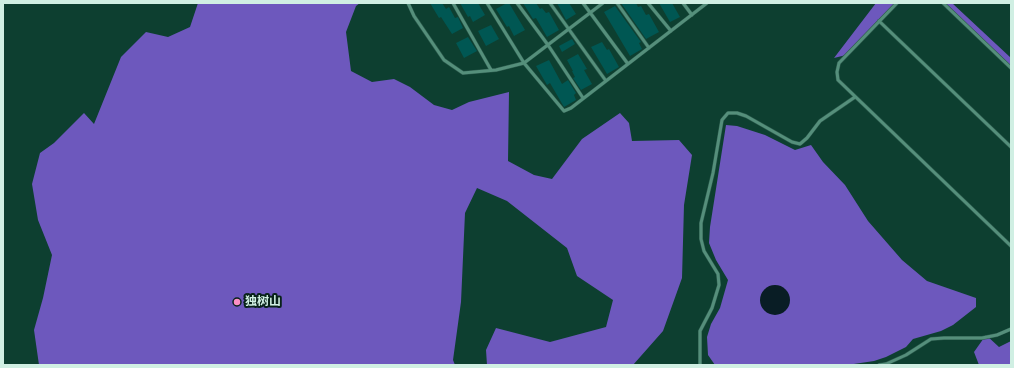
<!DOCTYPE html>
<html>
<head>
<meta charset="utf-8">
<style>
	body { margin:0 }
	#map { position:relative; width:1014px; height:368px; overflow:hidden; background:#0d3f30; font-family:Merriweather,serif }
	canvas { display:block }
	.frame { position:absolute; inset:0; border:4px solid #d0efe3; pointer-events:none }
</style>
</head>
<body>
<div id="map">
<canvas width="1014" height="368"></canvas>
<div class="frame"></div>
</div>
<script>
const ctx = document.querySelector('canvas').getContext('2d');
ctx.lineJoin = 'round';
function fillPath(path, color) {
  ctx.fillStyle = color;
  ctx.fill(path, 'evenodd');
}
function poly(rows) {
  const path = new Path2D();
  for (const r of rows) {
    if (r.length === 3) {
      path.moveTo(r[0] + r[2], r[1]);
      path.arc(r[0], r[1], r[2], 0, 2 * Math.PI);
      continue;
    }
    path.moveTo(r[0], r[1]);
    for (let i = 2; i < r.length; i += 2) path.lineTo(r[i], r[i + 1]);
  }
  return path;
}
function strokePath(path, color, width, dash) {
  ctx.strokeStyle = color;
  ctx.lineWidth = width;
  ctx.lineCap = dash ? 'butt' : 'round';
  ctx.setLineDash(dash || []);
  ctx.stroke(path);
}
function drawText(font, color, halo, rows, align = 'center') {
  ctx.font = font + ' Merriweather,"Noto Sans SC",serif';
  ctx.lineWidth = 4;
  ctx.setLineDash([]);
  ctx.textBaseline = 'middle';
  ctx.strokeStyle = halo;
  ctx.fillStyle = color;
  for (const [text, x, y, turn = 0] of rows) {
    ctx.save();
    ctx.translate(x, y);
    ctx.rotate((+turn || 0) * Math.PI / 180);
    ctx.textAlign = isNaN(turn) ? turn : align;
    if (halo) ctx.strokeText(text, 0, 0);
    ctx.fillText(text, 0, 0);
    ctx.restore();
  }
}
fillPath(poly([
	[198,3,360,3,356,6,346,32,351,71,372,82,394,79,410,87,434,105,452,110,469,102,509,92,508,161,534,175,552,179,582,139,620,113,629,123,632,141,679,140,692,155,684,205,682,278,663,331,633,365,487,365,486,350,496,328,550,342,606,327,613,300,577,276,567,248,507,201,477,188,465,213,461,302,453,360,455,365,39,365,34,330,43,298,52,255,38,220,32,184,40,153,54,143,84,113,94,124,121,57,146,32,168,37,190,27],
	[876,3,895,3,850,54,834,58],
	[944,3,952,3,1011,58,1011,66],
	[726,125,737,126,765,135,795,150,811,145,823,162,845,185,868,221,902,260,927,281,976,298,976,307,953,325,941,331,913,339,906,347,886,357,874,361,847,365,715,365,708,355,707,337,711,324,720,308,728,280,716,260,709,243,710,227],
	[986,335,999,347,1011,341,1011,365,979,365,974,352]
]), '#6d58bd');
fillPath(poly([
	[775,300,15]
]), '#091d25');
fillPath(poly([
	[430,3,442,3,446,9,449,7,455,18,458,17,463,28,452,34,441,17,439,18],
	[460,3,478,3,485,15,473,22,470,16,468,17],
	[507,3,509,3,525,30,514,36,509,26,507,27,496,9],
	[523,3,536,3,540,9,542,8,546,13,549,12,559,30,547,37,536,18,533,19],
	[557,3,569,3,576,14,566,20],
	[621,3,636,3,638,7,641,6,646,15,649,14,659,32,646,39],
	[659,3,672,3,680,17,670,22],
	[615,6,641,42,639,43,642,49,630,56,604,12],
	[491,25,499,39,486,46,478,31],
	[468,37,477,51,464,58,456,43],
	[572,39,575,44,562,52,559,46],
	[602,42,607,50,609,49,619,67,607,74,591,47],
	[578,54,587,69,584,70,592,84,581,90,573,78,575,77,572,71,573,71,567,60],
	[549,60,562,84,568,80,576,93,574,95,576,100,564,107,550,83,547,85,536,66]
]), '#005753');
const lane = poly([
	[408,3,414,16,444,60,463,73,496,70,524,63,603,3],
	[453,3,491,70],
	[487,3,524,63,564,111,571,108,707,3],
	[517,3,548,45,583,98],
	[550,3,606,81],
	[583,3,628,64],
	[617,3,649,48],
	[648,3,671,31],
	[683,3,692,15],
	[897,3,839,63,837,72,838,80,1011,246],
	[943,3,1011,68],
	[879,21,1011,147],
	[700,365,700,331,712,308,719,285,718,274,704,251,701,239,701,223,713,173,722,120,728,113,737,113,746,116,792,142,800,144,807,138,820,121,855,97],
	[879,365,886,364,906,355,931,339,944,338,982,338,997,335,1011,329]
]);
strokePath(lane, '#2c5b4d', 4);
strokePath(lane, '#558f7b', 3);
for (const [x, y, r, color] of [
	[237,302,4,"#fb8fc5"]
]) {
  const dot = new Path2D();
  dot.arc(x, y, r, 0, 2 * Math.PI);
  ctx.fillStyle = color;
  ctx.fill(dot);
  strokePath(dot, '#08221a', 1.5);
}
drawText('bold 12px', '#d0efe3', '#08221a', [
	["独树山",245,302]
], 'left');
</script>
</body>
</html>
